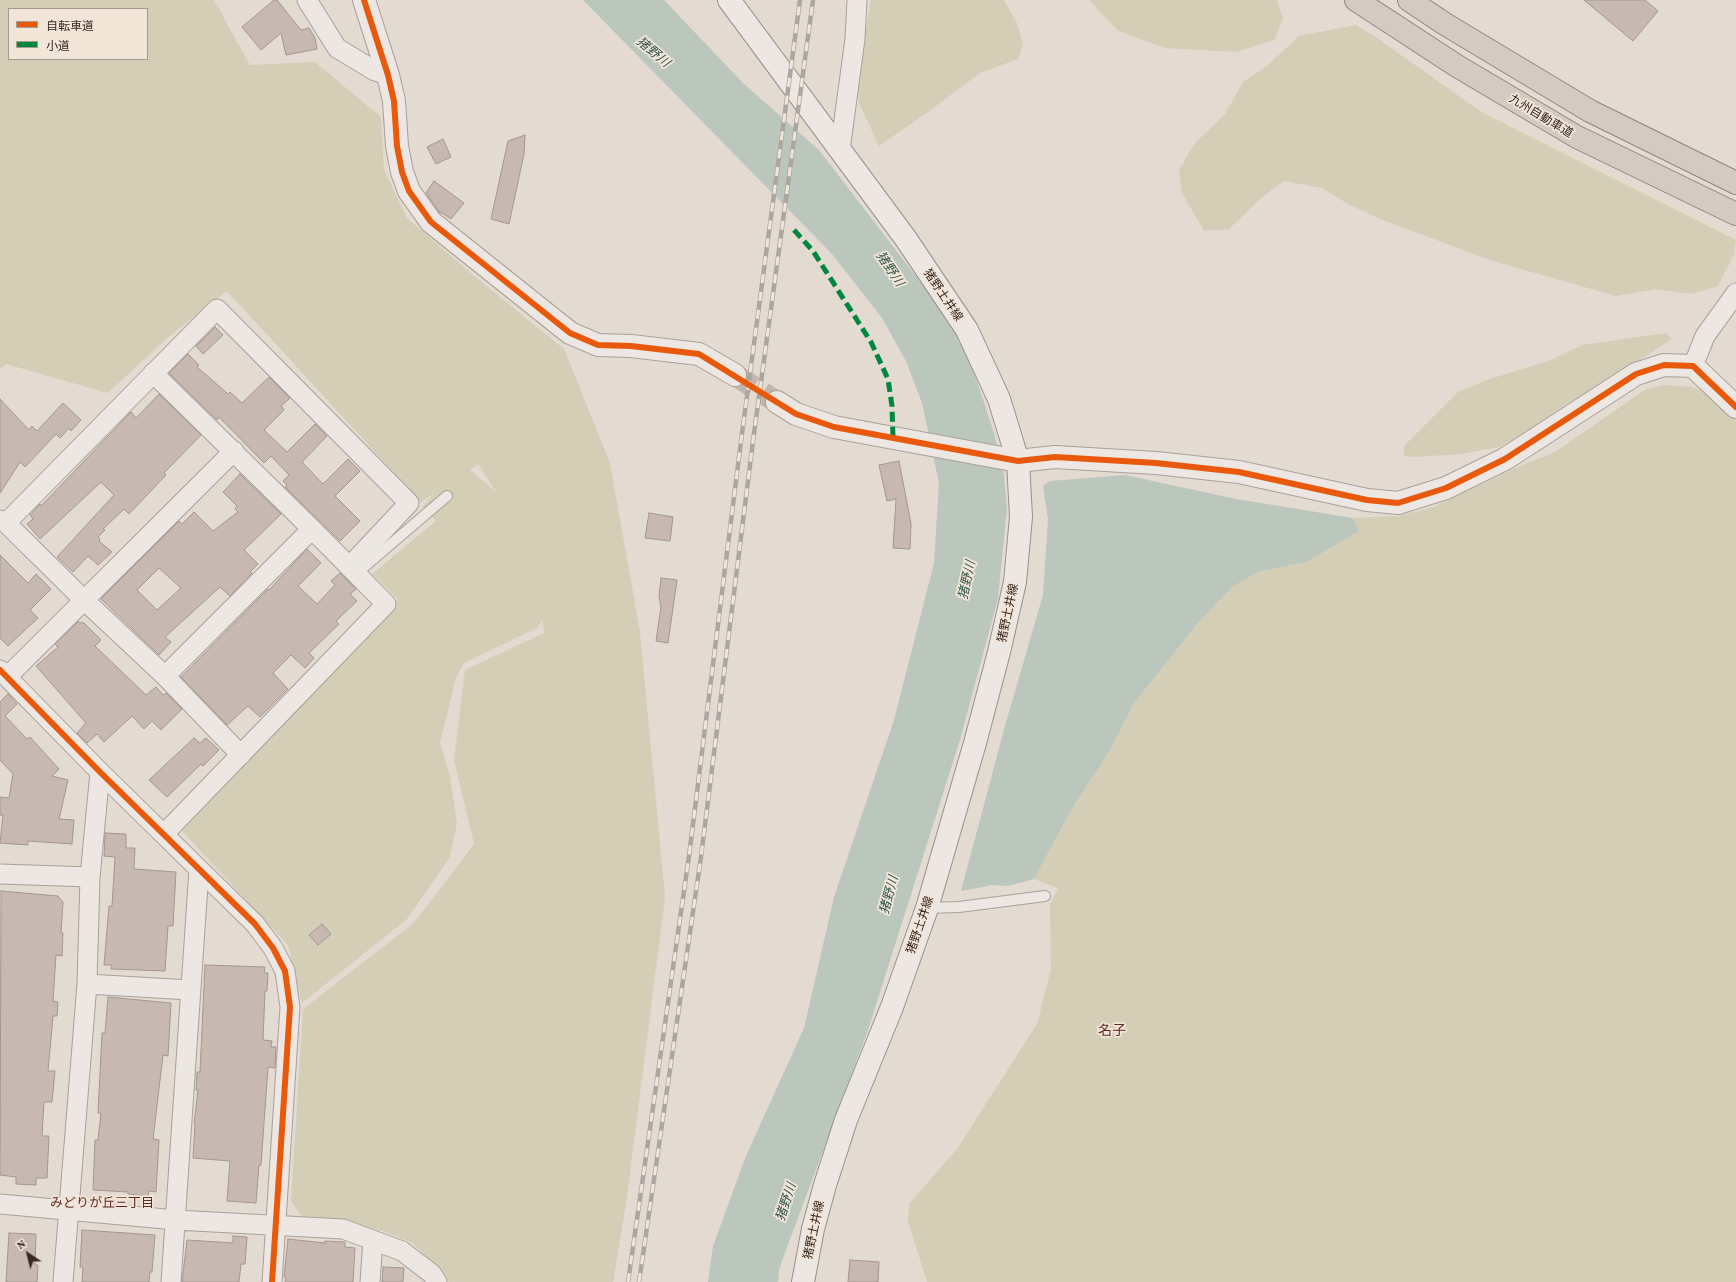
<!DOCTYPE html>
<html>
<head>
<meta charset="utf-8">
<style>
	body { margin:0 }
	#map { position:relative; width:1736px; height:1282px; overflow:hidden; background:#e3dad1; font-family:"Crimson Pro","Noto Sans JP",serif }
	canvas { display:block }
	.legend { position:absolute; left:8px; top:8px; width:140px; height:52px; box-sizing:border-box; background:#f2e6d9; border:1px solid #a79a90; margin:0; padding:5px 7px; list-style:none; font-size:12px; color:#372822 }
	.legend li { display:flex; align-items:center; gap:8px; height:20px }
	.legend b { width:20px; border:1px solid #a79a90 }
	.north { position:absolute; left:8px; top:1234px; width:40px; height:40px; -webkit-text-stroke:3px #f2e6d9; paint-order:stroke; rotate:325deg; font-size:11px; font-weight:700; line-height:16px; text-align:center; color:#372822 }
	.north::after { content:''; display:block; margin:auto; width:14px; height:18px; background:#372822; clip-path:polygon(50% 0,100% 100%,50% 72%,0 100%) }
</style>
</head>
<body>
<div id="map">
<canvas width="1736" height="1282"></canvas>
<ul class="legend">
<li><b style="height:5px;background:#e8590c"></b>自転車道</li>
<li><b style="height:5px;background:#00873e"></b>小道</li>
</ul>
<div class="north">N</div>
</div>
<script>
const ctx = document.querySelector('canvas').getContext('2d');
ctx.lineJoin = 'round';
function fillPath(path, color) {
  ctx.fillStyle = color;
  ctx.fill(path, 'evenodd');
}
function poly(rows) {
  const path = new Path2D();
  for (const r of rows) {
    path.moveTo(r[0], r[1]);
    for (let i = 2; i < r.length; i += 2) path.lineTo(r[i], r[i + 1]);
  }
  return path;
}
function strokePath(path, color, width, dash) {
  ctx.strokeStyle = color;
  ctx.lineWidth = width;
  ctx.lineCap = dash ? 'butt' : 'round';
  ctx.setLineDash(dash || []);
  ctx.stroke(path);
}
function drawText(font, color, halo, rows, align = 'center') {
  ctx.font = font + ' "Crimson Pro","Noto Sans JP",serif';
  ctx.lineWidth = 3.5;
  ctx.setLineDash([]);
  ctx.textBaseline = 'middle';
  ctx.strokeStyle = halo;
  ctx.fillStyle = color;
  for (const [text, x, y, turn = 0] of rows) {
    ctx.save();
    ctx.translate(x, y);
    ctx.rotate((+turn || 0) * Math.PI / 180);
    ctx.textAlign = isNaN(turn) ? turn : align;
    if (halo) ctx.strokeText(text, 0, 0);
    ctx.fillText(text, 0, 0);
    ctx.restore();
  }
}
fillPath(poly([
	[0,0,214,0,250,65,315,62,381,117,384,170,407,218,480,281,564,349,610,463,640,632,665,897,627,1197,613,1282,449,1282,443,1274,413,1243,383,1231,349,1222,304,1219,291,1201,303,1009,414,923,474,844,454,760,465,670,544,633,543,619,537,628,464,663,456,678,440,743,450,777,457,823,450,857,407,919,302,1003,288,945,182,831,398,599,372,574,436,521,422,507,435,493,421,502,227,291,167,338,108,393,6,364,0,369],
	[9,9,147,9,147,59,9,59],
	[478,464,496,492,470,470],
	[871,0,1004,0,1017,23,1023,44,1018,59,980,73,928,112,879,146,859,103,857,79],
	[1089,0,1277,0,1283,19,1274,40,1236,52,1165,48,1117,30],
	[1356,25,1380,40,1481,112,1736,240,1734,255,1718,286,1691,294,1656,289,1616,296,1493,261,1380,219,1348,204,1322,188,1284,181,1261,198,1229,229,1204,231,1182,193,1179,170,1195,143,1225,114,1243,82,1267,66,1299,36],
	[1666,333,1672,339,1620,373,1557,410,1533,429,1499,447,1461,454,1416,457,1404,456,1404,446,1458,392,1490,379,1551,360,1582,345],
	[1666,385,1692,387,1712,395,1736,421,1736,1282,927,1282,908,1221,909,1204,957,1149,1037,1024,1051,969,1050,905,1058,888,1034,879,1073,807,1109,752,1134,703,1169,659,1198,623,1232,587,1258,572,1307,562,1359,531,1353,518,1398,516,1434,507,1522,465,1555,452,1646,389]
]), '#d4ceb6');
fillPath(poly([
	[583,0,664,0,744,84,819,150,925,288,967,351,994,433,1004,474,1007,509,998,598,960,740,868,1030,779,1269,778,1282,708,1282,713,1246,746,1156,804,1028,834,897,894,720,934,563,939,483,922,403,906,361,882,318,832,254],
	[1125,475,1236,499,1353,518,1359,531,1307,562,1258,572,1232,587,1198,623,1134,703,1109,752,1073,807,1034,879,1008,886,993,885,961,891,1005,726,1043,595,1048,520,1043,486,1050,481]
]), '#bbc7bd');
const building = poly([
	[274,0,277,0,301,30,309,28,315,38,317,49,286,55,281,33,261,50,242,27,274,0],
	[1584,0,1645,0,1658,11,1633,41,1584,0],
	[525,135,524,154,509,224,491,219,508,141,525,135],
	[443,139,451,157,436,164,427,147,443,139],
	[434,181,464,203,451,219,442,213,440,213,426,193,434,181],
	[215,327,223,335,203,354,196,346,215,327],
	[188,354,199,365,197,367,228,394,230,392,242,403,269,377,290,398,281,406,284,410,264,430,287,452,315,424,327,436,302,462,323,484,348,459,360,471,335,496,360,521,340,541,285,487,287,485,283,481,289,475,271,456,264,463,219,417,217,420,169,373,188,354],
	[159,394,201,435,164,473,166,475,129,514,124,509,103,529,105,530,98,537,100,539,99,541,112,552,98,565,88,556,73,572,57,557,114,495,101,482,40,539,27,524,33,519,30,515,40,504,41,506,131,412,136,418,159,394],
	[0,399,29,430,32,426,37,431,63,403,81,420,71,431,69,428,60,438,56,434,25,467,20,462,0,493,0,399],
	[899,461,911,524,910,549,893,548,896,499,887,501,879,465,899,461],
	[240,474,281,514,244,550,258,564,250,572,252,573,230,596,220,587,165,637,171,642,159,655,101,599,179,521,182,524,194,512,213,531,238,512,235,509,237,506,223,492,240,474],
	[159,568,181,588,157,610,137,590,159,568],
	[649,513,673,517,670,541,645,538,649,513],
	[307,549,321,563,298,586,317,604,335,585,331,581,340,573,356,589,350,594,357,601,336,621,339,624,309,653,314,658,305,668,291,655,273,673,288,689,260,717,248,706,227,725,181,677,268,589,269,590,307,549],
	[0,555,28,583,36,574,51,589,30,610,38,618,8,646,0,638,0,555],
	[661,578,677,580,668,643,656,641,661,607,659,596,661,578],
	[78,622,84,623,101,640,95,646,146,695,156,687,163,695,166,693,182,709,161,730,152,721,144,729,132,716,104,742,97,734,87,743,77,733,86,723,36,666,58,647,55,644,78,622],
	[8,694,17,704,5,716,27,739,30,737,59,769,52,776,68,780,59,819,74,820,72,844,28,841,28,845,0,843,3,815,0,815,0,797,9,798,13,774,0,760,0,702,8,694],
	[194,738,200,743,206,738,219,750,203,766,201,764,167,797,149,780,194,738],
	[105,833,126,834,126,848,135,848,134,869,176,872,173,926,168,926,165,971,111,969,112,965,104,965,109,906,112,906,115,857,104,856,105,833],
	[1,891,58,896,63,902,61,933,63,933,62,956,56,955,53,1001,58,1002,57,1016,53,1016,48,1071,55,1071,52,1102,44,1102,42,1136,49,1136,47,1178,36,1178,36,1185,16,1184,16,1177,0,1175,1,891],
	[322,924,331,934,318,945,309,935,322,924],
	[205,965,265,967,264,973,268,973,267,991,265,991,263,1040,272,1041,271,1047,276,1047,275,1068,268,1067,261,1165,259,1165,256,1203,227,1201,230,1161,193,1158,195,1124,194,1124,198,1090,196,1090,197,1072,200,1072,205,965],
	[108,997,171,1003,168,1056,163,1055,153,1139,159,1140,156,1192,149,1191,148,1196,128,1194,128,1192,93,1190,95,1140,98,1140,101,1113,98,1113,102,1033,105,1033,108,997],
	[82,1230,155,1235,152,1272,150,1272,149,1282,82,1282,83,1267,80,1267,82,1230],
	[9,1233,36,1234,35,1265,38,1265,37,1282,6,1282,9,1233],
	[233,1236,247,1237,245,1264,241,1264,239,1282,182,1282,187,1240,233,1243,233,1236],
	[288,1239,325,1243,325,1241,345,1242,345,1247,355,1248,353,1282,285,1282,286,1277,284,1277,288,1239],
	[850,1260,879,1262,878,1282,848,1282,850,1260],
	[383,1267,404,1268,403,1282,382,1282,383,1267]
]);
fillPath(building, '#c7b9b2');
strokePath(building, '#a39690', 1);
strokePath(poly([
	[735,375,777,402]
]), '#c1b6ae', 22, [22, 11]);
const service = poly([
	[357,573,447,496],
	[927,908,959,907,1045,896]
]);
const minor = poly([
	[307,0,337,48,375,71,388,75],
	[840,150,855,39,857,0],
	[1693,366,1705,336,1736,293],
	[153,373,312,529,386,604,164,834],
	[0,520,6,523,83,599,165,676,241,755],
	[6,523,217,309,409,503,350,566],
	[0,670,100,772,255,924,273,948,285,971,290,1007,272,1282],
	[165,676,312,529],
	[7,677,234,451],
	[0,874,90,877],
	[87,984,190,990],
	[0,1204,176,1220,343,1229,402,1251,432,1274,437,1282],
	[63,1282,87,984,90,877,100,772],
	[171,1282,199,870],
	[370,1282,373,1240]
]);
const tertiary = poly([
	[364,0,388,75,394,101,397,146,402,172,409,191,431,222,570,333,598,345,631,346,699,354,735,375],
	[777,402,796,414,834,427,1018,461,1055,457,1156,463,1239,472,1367,500,1398,503,1446,488,1505,459,1636,374,1664,365,1693,366,1736,407]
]);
const secondary = poly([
	[729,0,906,239,967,330,999,399,1018,461,1021,517,1015,582,999,652,975,743,927,908,892,1007,846,1120,825,1185,813,1229,803,1282]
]);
const motorway = poly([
	[1356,0,1457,66,1577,137,1736,214],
	[1409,0,1445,24,1590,111,1736,183]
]);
strokePath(service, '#a9a099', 12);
strokePath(minor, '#a9a099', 21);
strokePath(tertiary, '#a9a099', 24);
strokePath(secondary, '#98908a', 24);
strokePath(motorway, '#8e8680', 24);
strokePath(service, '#ece7e2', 10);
strokePath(minor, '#ece7e2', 19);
strokePath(tertiary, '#ece7e2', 22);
strokePath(secondary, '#ece7e2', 22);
strokePath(motorway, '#d5cac2', 22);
const rail = poly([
	[628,1282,689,856,741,441,800,0],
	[639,1282,701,857,753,441,813,0]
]);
strokePath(rail, '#aca6a1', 4.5);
strokePath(rail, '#f2e6d9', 3, [9]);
strokePath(poly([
	[794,230,813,251,871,342,888,379,892,406,893,437]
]), '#00873e', 5, [10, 5]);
strokePath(poly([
	[364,0,388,75,394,101,397,146,402,172,409,191,431,222,570,333,598,345,631,346,699,354,796,414,834,427,1018,461,1055,457,1156,463,1239,472,1367,500,1398,503,1446,488,1505,459,1636,374,1664,365,1693,366,1736,407],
	[0,670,100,772,255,924,273,948,285,971,290,1007,272,1282]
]), '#e8590c', 6);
drawText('12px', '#372822', '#f2e6d9', [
	["九州自動車道",1541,116,31],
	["猪野土井線",943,295,56],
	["猪野土井線",1008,613,-78],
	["猪野土井線",920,925,-71],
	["猪野土井線",814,1230,-78]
]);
drawText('italic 13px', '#33554c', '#f2e6d9', [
	["猪野川",653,52,40],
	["猪野川",890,269,56],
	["猪野川",967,580,-78],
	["猪野川",889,895,-75],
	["猪野川",786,1202,-72]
]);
drawText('13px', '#5f2726', '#f2e6d9', [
	["みどりが丘三丁目",102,1203]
]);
drawText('14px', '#5f2726', '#f2e6d9', [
	["名子",1112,1031]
]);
</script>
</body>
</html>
